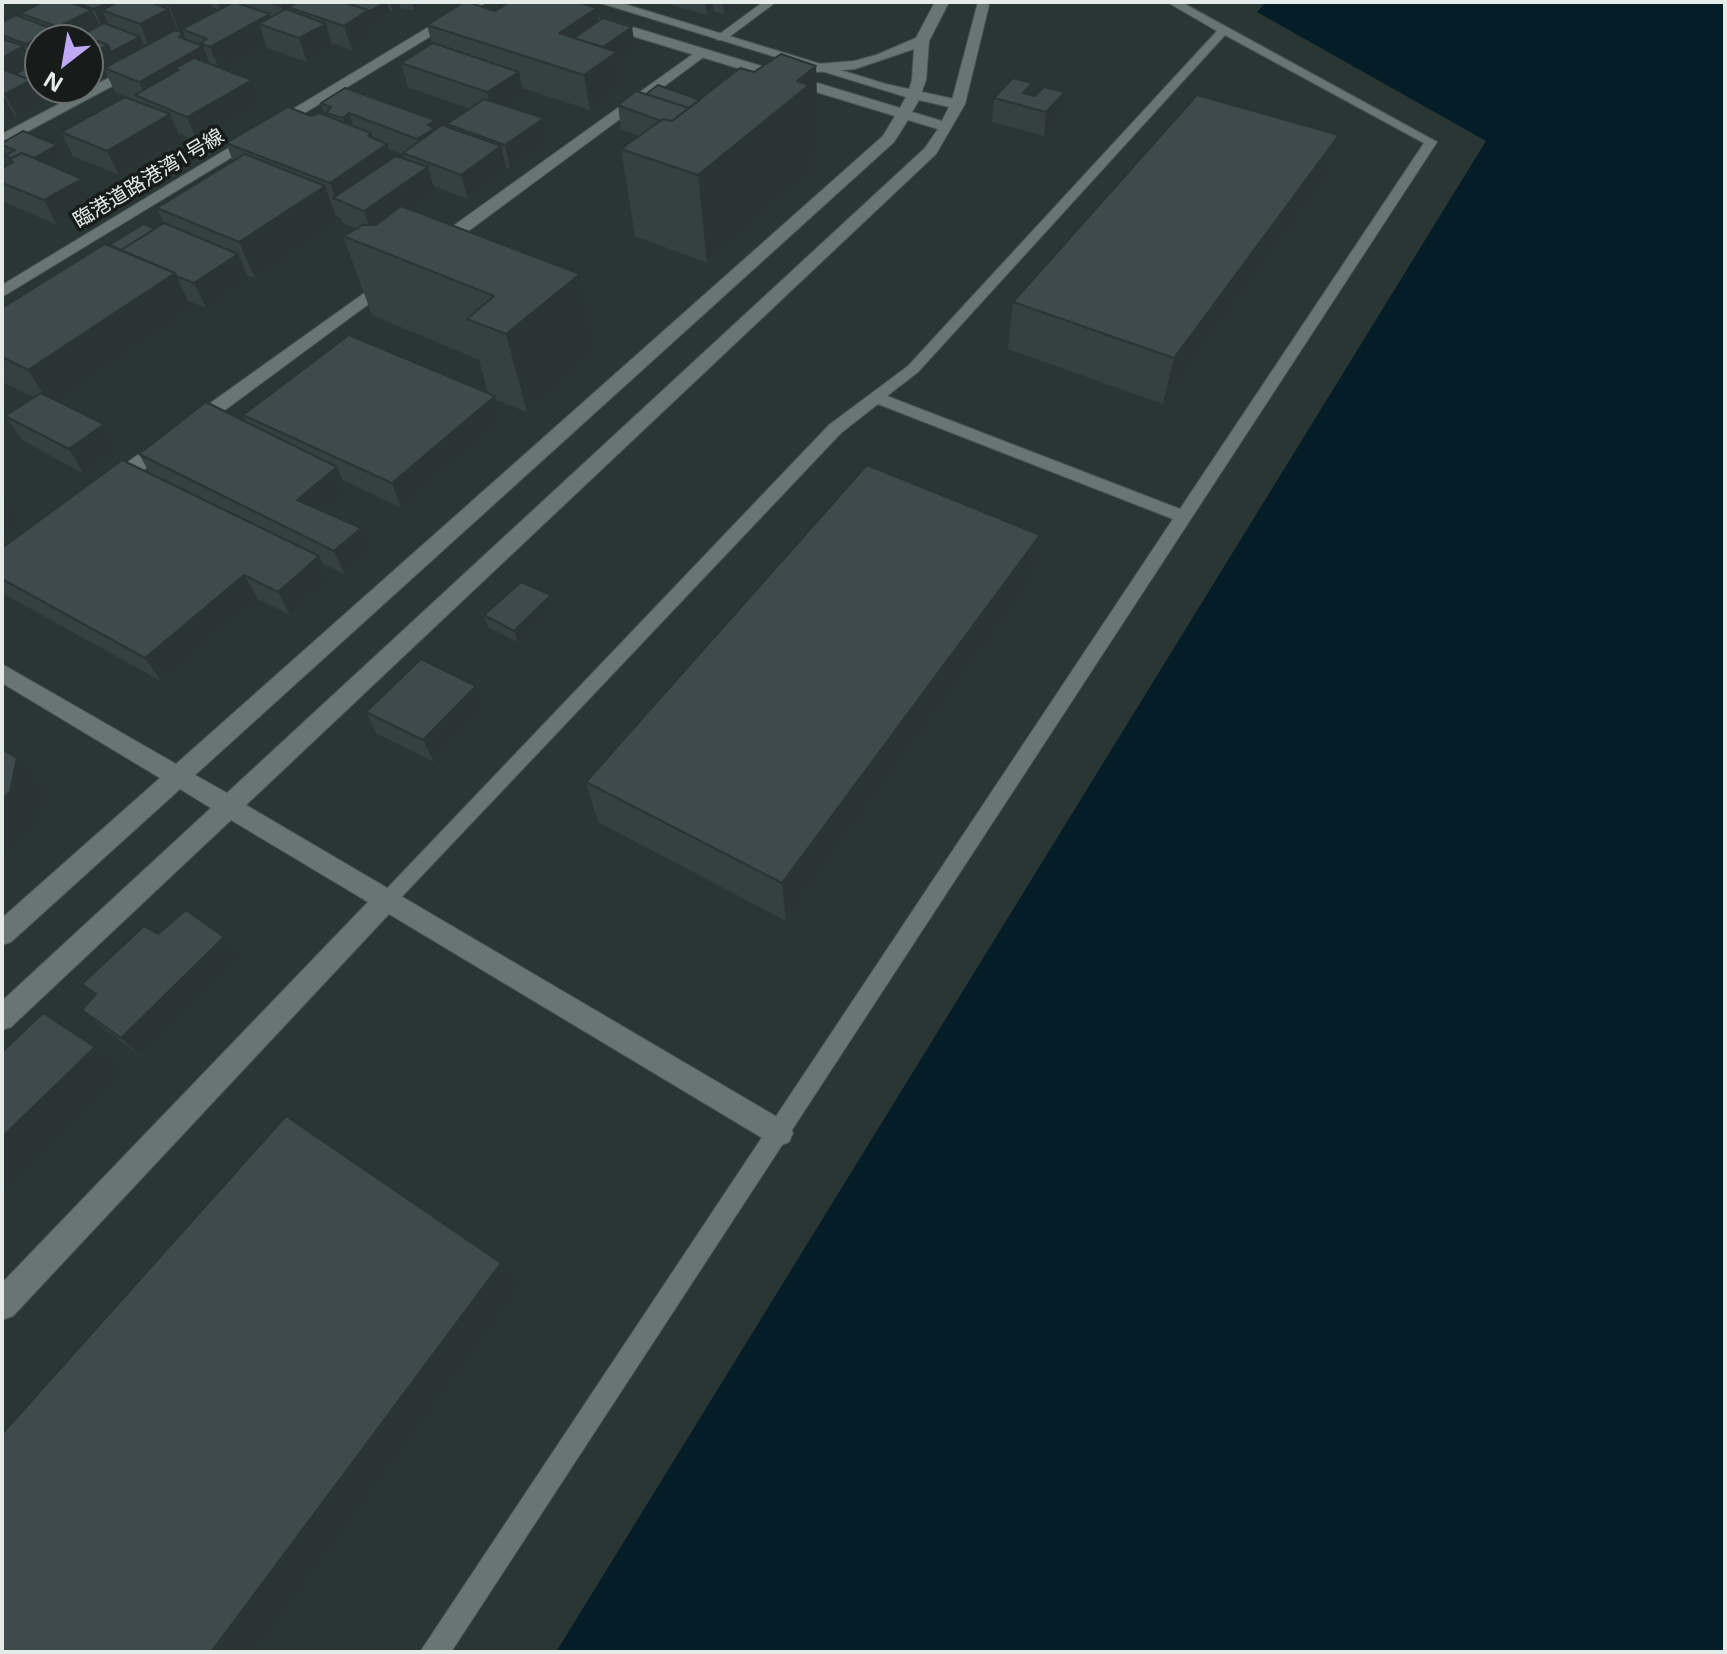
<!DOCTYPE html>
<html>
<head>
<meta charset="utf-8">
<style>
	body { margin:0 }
	#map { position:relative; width:1727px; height:1654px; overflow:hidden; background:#2a3634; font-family:"Open Sans",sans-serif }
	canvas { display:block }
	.frame { position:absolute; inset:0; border:4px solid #e4ecea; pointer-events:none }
	.north { position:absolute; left:24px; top:24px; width:80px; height:80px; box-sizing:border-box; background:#171c1b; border:2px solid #696f6e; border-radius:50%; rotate:211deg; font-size:22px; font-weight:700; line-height:32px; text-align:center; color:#e4ecea }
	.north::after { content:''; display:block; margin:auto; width:28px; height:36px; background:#bfa9f4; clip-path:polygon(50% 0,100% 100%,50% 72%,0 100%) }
</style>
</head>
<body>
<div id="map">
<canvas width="1727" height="1654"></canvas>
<div class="frame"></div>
<div class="north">N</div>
</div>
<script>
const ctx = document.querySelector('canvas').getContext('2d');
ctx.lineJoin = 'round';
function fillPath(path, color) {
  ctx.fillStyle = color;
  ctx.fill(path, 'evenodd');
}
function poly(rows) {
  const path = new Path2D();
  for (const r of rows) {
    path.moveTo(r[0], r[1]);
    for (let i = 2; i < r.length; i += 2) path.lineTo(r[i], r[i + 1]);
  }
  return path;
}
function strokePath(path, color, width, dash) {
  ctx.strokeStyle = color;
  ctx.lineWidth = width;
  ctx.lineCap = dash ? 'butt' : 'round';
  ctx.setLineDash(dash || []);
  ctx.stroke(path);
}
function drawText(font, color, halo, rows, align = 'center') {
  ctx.font = font + ' "Open Sans","Noto Sans JP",sans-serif';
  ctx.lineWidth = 7;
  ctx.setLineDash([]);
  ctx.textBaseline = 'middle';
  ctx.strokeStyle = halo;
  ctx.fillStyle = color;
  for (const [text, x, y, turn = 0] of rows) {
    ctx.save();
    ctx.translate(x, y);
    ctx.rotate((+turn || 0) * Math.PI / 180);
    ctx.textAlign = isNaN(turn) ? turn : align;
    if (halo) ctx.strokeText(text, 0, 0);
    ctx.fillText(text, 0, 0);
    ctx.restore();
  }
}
fillPath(poly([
	[1266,2,1725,2,1725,1652,556,1652,1486,141,1257,12]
]), '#051d27');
const service = poly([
	[763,2,776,2,725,40,717,40,717,36,763,2],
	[1167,2,1181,2,1437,142,451,1652,420,1652,1173,519,878,404,841,433,393,906,386,909,379,906,376,900,829,425,908,366,1217,31,1167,2],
	[1225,35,1424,143,1180,509,887,396,918,372,1225,35]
]);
const minor = poly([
	[935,2,949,2,929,41,926,80,919,99,909,99,907,96,912,80,914,49,855,69,817,72,810,68,817,64,854,61,876,55,916,38,935,2],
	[978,2,989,5,965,104,958,108,951,104,978,2],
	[700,49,707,53,705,56,440,252,428,252,426,248,428,244,700,49],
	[139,62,144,63,144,69,2,145,2,134,139,62],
	[391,274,400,279,397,283,118,489,104,489,101,484,104,479,391,274]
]);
const tertiary = poly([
	[470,2,487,2,2,297,2,285,470,2],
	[597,2,618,2,886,84,963,101,965,104,936,154,246,805,789,1124,793,1133,789,1142,779,1146,769,1142,389,914,13,1316,2,1320,2,1283,368,902,231,820,11,1027,2,1030,2,1001,211,808,180,789,11,942,2,945,2,918,160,778,2,683,2,664,176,764,883,136,895,116,596,25,596,19,606,19,900,108,906,97,597,2],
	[919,100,949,107,942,121,912,112,919,100],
	[908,120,938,129,925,148,227,793,195,775,894,142,908,120]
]);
strokePath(service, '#495452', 2);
strokePath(minor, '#495452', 2);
strokePath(tertiary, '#495452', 2);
fillPath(service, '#687673');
fillPath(minor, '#687673');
fillPath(tertiary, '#687673');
fillPath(poly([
	[43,2,237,2,245,6,244,2,428,2,414,10,400,8,393,12,389,10,390,14,372,24,375,34,352,50,332,43,333,48,307,62,267,48,266,45,223,69,252,80,261,104,197,141,179,133,181,139,119,175,73,156,61,132,138,102,115,92,107,75,90,83,88,83,88,40,40,40,40,88,76,90,52,103,41,98,44,104,18,118,14,115,7,118,10,124,2,128,2,22,23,18,20,13],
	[212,7,219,10,182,29,186,40,183,33,178,31,177,29,179,30],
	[661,2,743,2,724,15,713,11,707,15],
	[597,8,599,21,636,51,619,63,623,87,590,110,522,88,524,96,508,107,549,143,510,169,506,168,507,171,468,199,433,186,435,192,410,209,580,274,596,353,527,412,496,400,502,421,401,508,343,480,347,491,323,511,371,552,345,575,323,563,331,580,290,615,258,599,161,681,2,593,2,548,150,474,139,454,246,422,243,415,488,393,479,360,372,315,343,236,356,229,342,222,340,218,336,216,338,222,255,278,247,275,249,279,206,308,188,301,192,309,58,401,104,424,119,448,84,474,22,440,5,416,34,397,2,382,2,308,109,245,155,229,164,224,157,208,233,161,226,143,311,116,325,116,321,103,437,129,448,127,447,124,470,109,408,87,401,63,432,44,427,25,495,11],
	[388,149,404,155,405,159,391,159],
	[816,66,818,152,812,158,812,172,707,263,635,236,621,149,639,136,621,129,618,105,646,94,700,100,754,72],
	[1031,95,1061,116,1044,136,992,122,994,98],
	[1339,135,1325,181,1163,404,1008,349,1013,302],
	[2,143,63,157,50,165,82,179,95,203,57,225,2,201,2,168,9,165,4,156,6,155,2,148],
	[1040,535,1033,580,786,921,598,822,586,782],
	[554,607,518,642,488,627,484,615],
	[485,708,434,762,377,734,366,712],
	[158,934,241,956,141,1056,103,1028,82,1010,95,995,82,984]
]), '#354041');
fillPath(poly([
	[109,2,127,2,102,10,111,30,105,33,94,9],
	[178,2,210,2,214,12,179,30,170,6],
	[218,2,237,2,221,10],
	[289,2,311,2,288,7,295,27,289,30,281,6],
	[387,2,390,14,372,24,375,34,352,50,344,26,368,10],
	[390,2,399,2,400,8,393,12],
	[412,2,428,2,414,10],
	[705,2,713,2,713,11,707,15],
	[723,2,743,2,724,15],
	[597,8,602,43,590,51,559,33],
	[169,9,179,33,150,48,140,24],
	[92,10,103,34,64,40,58,27],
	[270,14,275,30,259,24,266,45,220,71,210,47],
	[326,24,333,48,307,62,299,38],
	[632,27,636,51,619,63,623,87,590,110,584,75,595,53],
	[55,30,60,40,40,40,40,48,34,46,40,58,40,67,38,68,26,44],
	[183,33,191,53,203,46,212,70,179,70,176,68,184,87,147,100,139,82],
	[140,37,146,49,104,68,107,75,90,83,88,80,88,55,108,45],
	[24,46,36,70,2,78,2,58],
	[816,66,818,152,812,158,812,172,707,263,698,175],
	[519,72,524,96,493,117,487,92],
	[31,80,44,104,18,118,5,94],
	[252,80,261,104,197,141,187,117],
	[1032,83,1029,107,1023,93],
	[52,88,75,88,76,90,52,103,46,91],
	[1065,92,1061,116,1044,136,1046,112],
	[2,93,14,115,7,118,2,109],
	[2,112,3,112,10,124,2,128],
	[349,113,357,137,351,143,343,118],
	[170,114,181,139,119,175,107,151],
	[544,118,549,143,510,169,505,145],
	[435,120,441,144,423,160,417,139,428,125],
	[371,133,377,151,387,144,398,180,336,199,330,183],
	[1339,135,1325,181,1163,404,1174,358],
	[57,145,63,157,31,176,24,163],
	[501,146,507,171,468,199,461,175],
	[428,167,435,192,373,236,364,211],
	[82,179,95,203,57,225,44,200],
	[325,186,338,222,255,278,239,242],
	[238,254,249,279,206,308,194,283],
	[175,273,192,309,51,406,28,370],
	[580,274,596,353,527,412,506,334],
	[495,396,502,421,401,508,392,483],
	[104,424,119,448,84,474,69,449],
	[337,467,347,491,308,524,297,500],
	[5,498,22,522,2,536,2,500],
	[361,528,371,552,345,575,334,551],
	[1040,535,1033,580,786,921,782,883],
	[319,556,331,580,290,615,278,592],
	[244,575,258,599,161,681,145,658],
	[551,595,554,607,518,642,514,631],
	[476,686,485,708,434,762,423,740],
	[17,758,46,790,40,824,2,856,2,799],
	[224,937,241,956,141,1056,121,1038],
	[95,1047,126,1072,2,1195,2,1137],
	[501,1263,521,1287,255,1652,211,1652]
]), '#2b3435');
const building = poly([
	[43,2,69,2,92,10,58,27,20,13,43,2],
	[75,2,109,2,94,9,75,2],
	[118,2,150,2,169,9,140,24,102,10,118,2],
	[158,2,178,2,170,6,158,2],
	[234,2,270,14,210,47,200,43,207,39,182,29,234,2],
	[269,2,289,2,281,6,269,2],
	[298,2,343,2,368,10,344,26,288,7,298,2],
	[343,2,387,2,368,12,368,10,343,2],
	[464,2,468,2,495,11,510,2,577,2,597,8,559,33,617,52,584,75,427,25,464,2],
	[286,9,326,24,299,38,259,24,286,9],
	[16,15,55,30,26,44,2,35,2,22,16,15],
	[603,18,632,27,603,47,574,38,603,18],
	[104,23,140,37,111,52,108,45,82,35,104,23],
	[65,29,108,45,88,55,88,40,44,40,65,29],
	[175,30,183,33,179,37,203,46,139,82,104,68,175,30],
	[2,39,24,46,2,58,2,39],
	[433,43,519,72,487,92,401,63,433,43],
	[781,54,816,66,797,81,809,85,698,175,621,149,663,119,672,121,740,68,754,72,781,54],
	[194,58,252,80,187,117,135,95,179,70,176,68,194,58],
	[37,63,40,65,40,88,52,88,46,91,34,86,31,80,15,74,37,63],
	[2,69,31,80,5,94,2,92,2,69],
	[1013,78,1032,83,1023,93,1035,96,1044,87,1065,92,1046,112,994,98,1013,78],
	[658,85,700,100,689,108,646,94,658,85],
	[345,88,435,120,428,125,435,128,417,139,349,113,343,118,326,113,331,107,321,103,345,88],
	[636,91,689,108,672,121,663,119,661,121,618,105,636,91],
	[1197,95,1339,135,1174,358,1013,302,1197,95],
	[125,97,170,114,107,151,61,132,125,97],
	[484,99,544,118,505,145,447,124,484,99],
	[288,107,311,116,319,113,371,133,368,136,387,144,330,183,226,143,288,107],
	[442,125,501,146,461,175,403,153,442,125],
	[23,131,57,145,34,158,22,153,11,158,4,156,15,150,2,145,2,143,23,131],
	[22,153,82,179,44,200,2,183,2,168,13,162,8,160,22,153],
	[245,154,325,186,239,242,157,208,245,154],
	[396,156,428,167,364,211,333,198,396,156],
	[401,206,580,274,506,334,467,319,494,296,343,236,363,225,376,225,401,206],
	[164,223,238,254,194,283,176,276,175,273,121,250,164,223],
	[144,224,155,229,121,250,109,245,144,224],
	[105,244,175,273,28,370,2,357,2,308,105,244],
	[349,335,495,396,392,483,243,415,349,335],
	[41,393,104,424,69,449,5,416,41,393],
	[206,402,337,467,297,500,361,528,334,551,139,454,206,402],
	[122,460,319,556,278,592,244,575,145,658,2,579,2,548,122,460],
	[867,465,1040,535,782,883,586,782,867,465],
	[521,582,551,595,514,631,484,615,521,582],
	[421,659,476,686,423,740,366,712,421,659],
	[2,749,17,758,10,792,2,799,2,749],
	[186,910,224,937,121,1038,82,1010,96,994,82,984,144,926,158,934,186,910],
	[43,1013,95,1047,2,1137,2,1052,43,1013],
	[286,1116,501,1263,211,1652,2,1652,2,1434,286,1116]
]);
fillPath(building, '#3e4b4c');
strokePath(building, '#2b3435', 2);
drawText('20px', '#e4ecea', '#171c1b', [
	["臨港道路港湾1号線",149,179,-31]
]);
</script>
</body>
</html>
